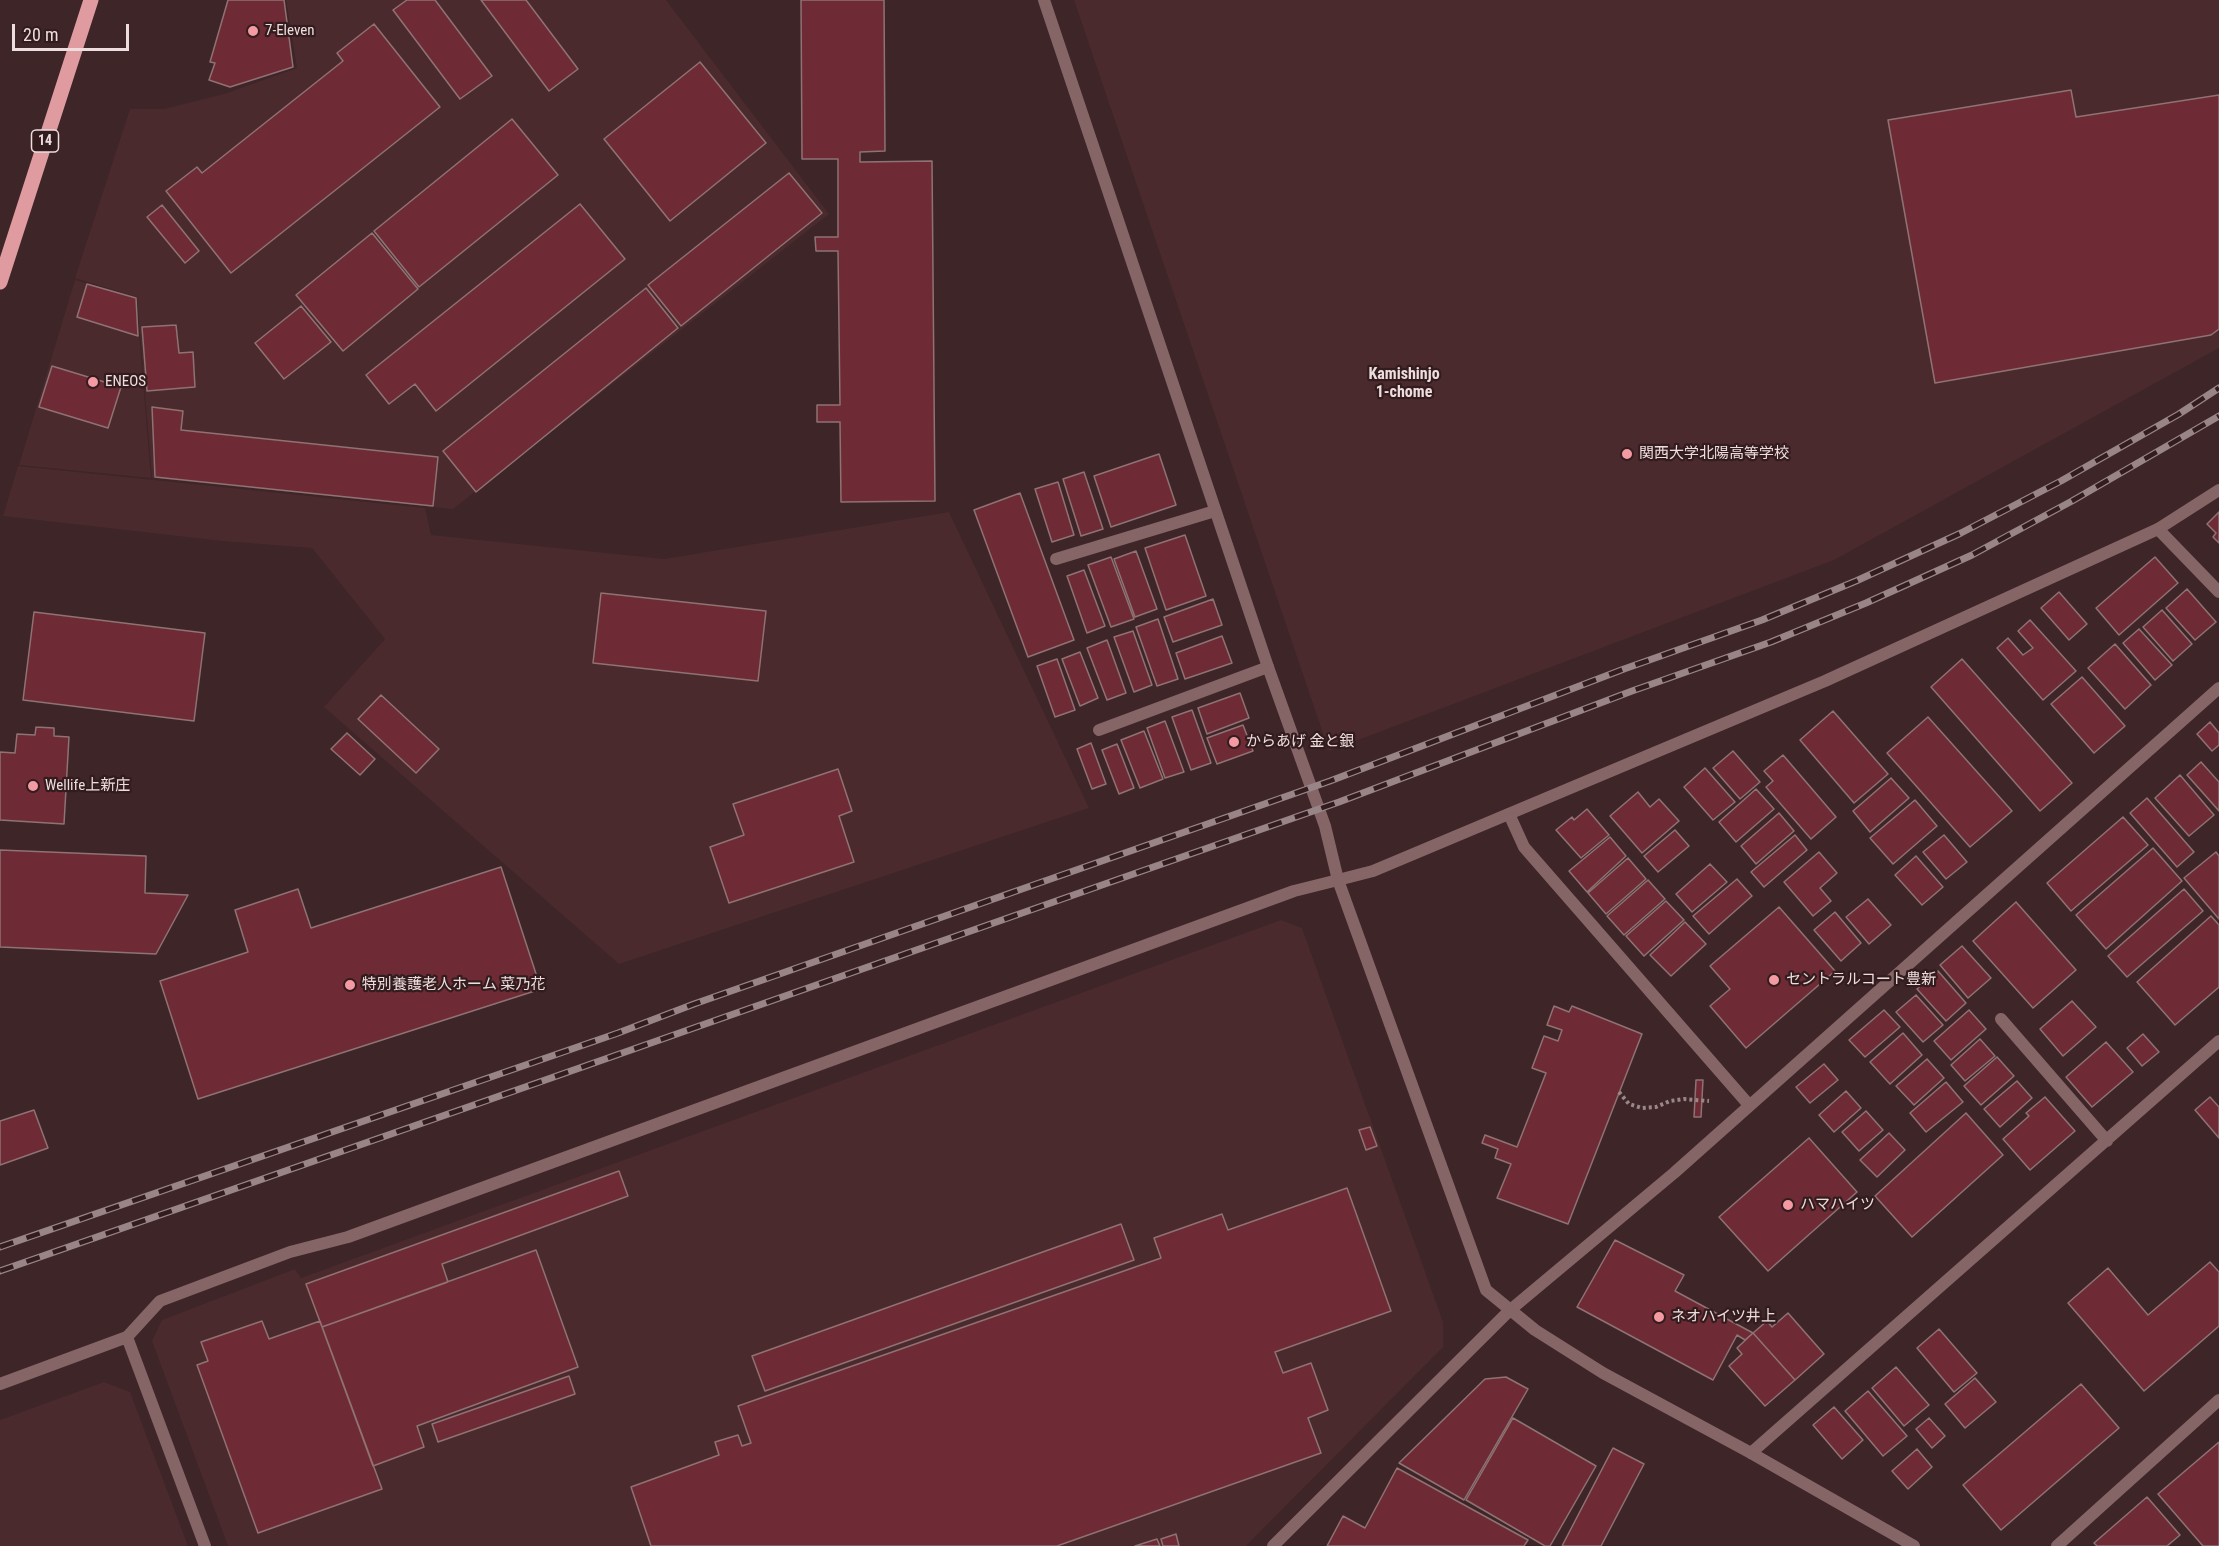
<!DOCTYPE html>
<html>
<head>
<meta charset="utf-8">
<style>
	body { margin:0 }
	#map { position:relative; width:2219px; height:1546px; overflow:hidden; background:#3d2528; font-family:"Roboto Condensed",sans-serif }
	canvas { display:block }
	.scale { position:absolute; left:12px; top:24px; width:117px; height:27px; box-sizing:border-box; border:3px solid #eeddde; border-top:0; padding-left:8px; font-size:18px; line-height:21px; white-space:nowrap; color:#eeddde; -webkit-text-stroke:4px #331c1e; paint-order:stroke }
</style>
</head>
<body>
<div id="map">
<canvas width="2219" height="1546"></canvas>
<div class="scale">20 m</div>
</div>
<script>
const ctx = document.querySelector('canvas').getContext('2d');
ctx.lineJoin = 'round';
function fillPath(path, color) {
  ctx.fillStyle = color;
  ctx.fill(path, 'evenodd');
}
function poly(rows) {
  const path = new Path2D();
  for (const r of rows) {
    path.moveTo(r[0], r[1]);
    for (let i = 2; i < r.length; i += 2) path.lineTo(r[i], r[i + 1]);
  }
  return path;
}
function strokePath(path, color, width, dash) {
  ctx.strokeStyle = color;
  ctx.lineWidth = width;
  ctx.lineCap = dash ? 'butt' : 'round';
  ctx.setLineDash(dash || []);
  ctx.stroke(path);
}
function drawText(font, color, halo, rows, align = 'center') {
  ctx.font = font + ' "Roboto Condensed","Noto Sans JP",sans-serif';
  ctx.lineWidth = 4.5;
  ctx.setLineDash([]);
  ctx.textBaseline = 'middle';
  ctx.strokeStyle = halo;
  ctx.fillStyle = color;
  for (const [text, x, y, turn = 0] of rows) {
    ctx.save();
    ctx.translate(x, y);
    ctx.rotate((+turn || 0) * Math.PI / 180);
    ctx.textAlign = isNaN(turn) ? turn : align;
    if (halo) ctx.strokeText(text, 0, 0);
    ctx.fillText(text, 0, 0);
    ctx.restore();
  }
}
fillPath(poly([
	[286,0,666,0,829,214,453,509,152,478,137,297,75,278,130,109,164,109,224,94,297,68],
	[1074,0,2219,0,2219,348,1834,560,1329,751],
	[75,280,136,298,151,478,19,465],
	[18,466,425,508,431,535,664,559,949,512,1089,808,619,964,324,707,385,639,312,548,222,541,3,516],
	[1281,920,1302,928,1443,1322,1443,1347,1246,1546,228,1546,152,1341,162,1320,295,1269,301,1278],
	[104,1382,130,1392,188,1546,0,1546,0,1420]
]), '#4a2a2d');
const building = poly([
	[228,0,284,0,293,67,230,87,209,80,215,63,210,62,228,0],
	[407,0,435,0,492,76,460,99,393,10,407,0],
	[481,0,526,0,578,69,549,91,481,0],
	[801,0,884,0,885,151,860,152,860,162,932,161,935,501,841,502,840,422,817,422,817,405,840,405,838,251,816,251,815,237,838,237,838,159,802,159,801,0],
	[374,24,440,107,231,273,166,191,197,167,202,173,343,61,337,53,374,24],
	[700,62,766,143,670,221,604,139,700,62],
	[2071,90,2076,117,2219,95,2219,329,2211,335,1935,383,1888,120,2071,90],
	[512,119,558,175,419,287,374,231,512,119],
	[789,173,822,213,681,326,648,285,789,173],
	[580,204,625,259,436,411,415,384,389,404,366,375,580,204],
	[162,205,199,251,185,263,147,217,162,205],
	[372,233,418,289,343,351,296,295,372,233],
	[87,284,136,298,138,336,77,317,87,284],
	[646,288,678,328,476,492,443,451,646,288],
	[301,306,331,342,284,379,255,343,301,306],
	[176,325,179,353,193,352,195,387,147,391,142,327,176,325],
	[52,366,121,387,108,428,39,407,52,366],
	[152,407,183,411,181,430,438,457,433,506,155,477,152,407],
	[1159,454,1176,505,1111,527,1094,476,1159,454],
	[1084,472,1103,529,1081,536,1063,479,1084,472],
	[1058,482,1074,535,1052,542,1035,489,1058,482],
	[1020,493,1074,640,1028,657,974,510,1020,493],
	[2219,512,2219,543,2213,537,2216,533,2207,524,2219,512],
	[1185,535,1206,596,1166,610,1145,548,1185,535],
	[1136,551,1157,609,1135,617,1114,559,1136,551],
	[1111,557,1134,619,1111,627,1088,565,1111,557],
	[2155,557,2178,583,2119,635,2096,608,2155,557],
	[1084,570,1105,626,1087,633,1067,576,1084,570],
	[2187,589,2216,622,2195,640,2166,608,2187,589],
	[2059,592,2087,624,2069,640,2041,608,2059,592],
	[601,593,766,611,758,681,593,663,601,593],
	[1213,599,1222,625,1173,642,1164,617,1213,599],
	[2162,610,2192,644,2173,661,2143,627,2162,610],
	[34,612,205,633,194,721,23,700,34,612],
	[1158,619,1178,679,1157,686,1136,627,1158,619],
	[2030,620,2076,671,2043,700,1997,648,2008,638,2023,655,2033,648,2018,631,2030,620],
	[2139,629,2172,665,2155,680,2123,643,2139,629],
	[1133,631,1152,685,1134,692,1114,637,1133,631],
	[1222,636,1232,663,1185,679,1176,653,1222,636],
	[1107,640,1126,693,1107,700,1087,648,1107,640],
	[2115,644,2151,685,2125,709,2088,668,2115,644],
	[1080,652,1098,698,1080,706,1062,659,1080,652],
	[1057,659,1075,710,1055,717,1037,666,1057,659],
	[1962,659,2072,783,2040,811,1931,687,1962,659],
	[2082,677,2125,726,2094,753,2051,704,2082,677],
	[1240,693,1249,718,1207,734,1198,708,1240,693],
	[381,695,439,749,416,773,358,719,381,695],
	[1192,710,1211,763,1191,770,1172,717,1192,710],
	[1833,711,1888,774,1854,803,1800,740,1833,711],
	[1928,717,2012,811,1970,847,1887,753,1928,717],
	[1165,721,1184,772,1165,778,1147,728,1165,721],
	[2210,722,2219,733,2219,745,2212,751,2197,734,2210,722],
	[1243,725,1253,751,1217,764,1207,738,1243,725],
	[36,727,54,728,54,736,69,737,64,824,0,820,0,752,15,753,17,734,35,735,36,727],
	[1144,731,1163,779,1140,788,1121,740,1144,731],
	[347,733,375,759,360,775,331,749,347,733],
	[1091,743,1106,784,1092,789,1077,749,1091,743],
	[1117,744,1134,788,1119,794,1102,750,1117,744],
	[1733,751,1760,782,1740,799,1713,768,1733,751],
	[1783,755,1836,817,1811,839,1766,787,1773,781,1764,771,1783,755],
	[2201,762,2219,782,2219,811,2187,775,2201,762],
	[1705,768,1735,802,1713,820,1684,787,1705,768],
	[838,769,852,811,839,816,854,862,729,903,710,847,744,835,733,804,838,769],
	[2180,775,2214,815,2189,836,2155,798,2180,775],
	[1891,778,1909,798,1870,832,1853,811,1891,778],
	[1756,789,1774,809,1736,842,1719,822,1756,789],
	[1638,792,1650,807,1659,799,1679,821,1642,853,1610,816,1638,792],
	[2147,798,2194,852,2177,867,2130,813,2147,798],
	[1915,800,1937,826,1893,864,1870,838,1915,800],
	[1587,809,1609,835,1581,858,1556,830,1572,817,1574,820,1587,809],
	[1779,813,1794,831,1756,864,1741,846,1779,813],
	[2123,817,2148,845,2071,911,2047,883,2123,817],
	[1675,830,1689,846,1658,872,1644,856,1675,830],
	[1795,835,1807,850,1764,887,1751,872,1795,835],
	[1944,835,1967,862,1946,879,1923,852,1944,835],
	[1610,837,1626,856,1587,892,1569,871,1610,837],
	[2153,848,2182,881,2106,949,2076,915,2153,848],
	[0,850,146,856,145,893,188,895,156,954,0,947,0,850],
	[1819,852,1837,873,1820,888,1831,901,1813,916,1784,882,1819,852],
	[2216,852,2219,856,2219,919,2184,878,2216,852],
	[1916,856,1943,887,1922,905,1895,875,1916,856],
	[1628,858,1646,879,1606,914,1588,893,1628,858],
	[1710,864,1727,882,1692,912,1676,894,1710,864],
	[501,867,541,989,198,1099,160,981,248,952,235,910,298,889,311,928,501,867],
	[1737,879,1752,896,1709,934,1693,916,1737,879],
	[1648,880,1665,899,1624,935,1607,916,1648,880],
	[2184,889,2203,911,2127,977,2108,956,2184,889],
	[1868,899,1891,925,1869,944,1846,917,1868,899],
	[1666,901,1684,920,1644,956,1626,936,1666,901],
	[2016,902,2076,970,2033,1008,1973,941,2016,902],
	[1779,907,1835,971,1746,1048,1710,1006,1730,989,1710,966,1779,907],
	[1835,912,1861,943,1841,961,1814,930,1835,912],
	[2211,916,2219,925,2219,987,2175,1025,2137,982,2211,916],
	[1685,922,1706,944,1671,976,1650,955,1685,922],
	[1962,946,1991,978,1968,998,1940,965,1962,946],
	[1938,971,1966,1003,1946,1021,1917,989,1938,971],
	[1916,995,1943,1025,1923,1042,1896,1012,1916,995],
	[2072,1001,2096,1027,2063,1056,2040,1029,2072,1001],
	[1554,1006,1569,1012,1572,1006,1642,1034,1568,1224,1497,1198,1511,1164,1495,1158,1498,1149,1482,1143,1485,1135,1517,1147,1546,1073,1532,1068,1544,1036,1558,1041,1562,1030,1547,1025,1554,1006],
	[1884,1010,1900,1027,1865,1057,1849,1040,1884,1010],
	[1969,1010,1986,1029,1951,1060,1934,1041,1969,1010],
	[1903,1033,1922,1055,1890,1084,1870,1062,1903,1033],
	[2143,1034,2159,1052,2142,1066,2127,1048,2143,1034],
	[1980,1039,1995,1056,1965,1081,1951,1065,1980,1039],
	[2106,1042,2133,1072,2092,1107,2066,1077,2106,1042],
	[1997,1057,2014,1076,1981,1105,1964,1086,1997,1057],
	[1927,1059,1944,1078,1914,1105,1896,1086,1927,1059],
	[1824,1064,1838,1080,1810,1103,1796,1087,1824,1064],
	[1696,1080,1703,1080,1701,1117,1694,1117,1696,1080],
	[2017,1081,2032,1098,2000,1127,1984,1109,2017,1081],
	[1946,1082,1963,1102,1926,1132,1910,1113,1946,1082],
	[1846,1091,1861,1108,1834,1132,1819,1115,1846,1091],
	[2045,1097,2075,1131,2030,1170,2003,1139,2029,1116,2026,1113,2045,1097],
	[2210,1097,2219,1107,2219,1138,2195,1110,2210,1097],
	[34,1110,48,1148,0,1165,0,1121,34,1110],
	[1866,1111,1883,1130,1859,1151,1842,1132,1866,1111],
	[1966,1113,2003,1155,1912,1237,1875,1196,1966,1113],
	[1370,1127,1377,1146,1366,1150,1359,1130,1370,1127],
	[1889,1133,1905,1150,1877,1177,1860,1160,1889,1133],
	[1809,1138,1857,1192,1768,1271,1719,1217,1809,1138],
	[619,1171,628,1196,442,1264,448,1282,322,1327,306,1284,619,1171],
	[1347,1188,1391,1311,1275,1352,1283,1373,1311,1363,1328,1410,1308,1418,1321,1453,1057,1546,651,1546,631,1487,719,1455,715,1442,738,1435,742,1446,751,1443,738,1406,1161,1258,1154,1238,1222,1214,1228,1230,1347,1188],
	[1121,1224,1134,1260,765,1391,752,1356,1121,1224],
	[1615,1240,1684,1275,1675,1291,1753,1333,1745,1340,1737,1335,1713,1380,1577,1307,1615,1240],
	[536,1250,578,1367,417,1426,424,1447,373,1466,322,1327,536,1250],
	[2210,1262,2219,1272,2219,1326,2144,1391,2068,1303,2108,1268,2148,1315,2210,1262],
	[1788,1313,1824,1354,1795,1380,1753,1333,1767,1321,1772,1327,1788,1313],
	[262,1321,269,1339,320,1321,382,1489,258,1533,197,1365,208,1361,201,1342,262,1321],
	[1939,1329,1977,1373,1954,1392,1917,1348,1939,1329],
	[1753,1333,1795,1380,1765,1406,1729,1366,1742,1354,1737,1348,1753,1333],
	[1896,1367,1929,1405,1904,1426,1872,1388,1896,1367],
	[569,1376,575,1394,438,1442,432,1424,569,1376],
	[1506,1377,1528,1389,1464,1500,1399,1463,1485,1379,1506,1377],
	[1975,1378,1996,1402,1965,1428,1945,1404,1975,1378],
	[2081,1384,2119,1428,2001,1530,1963,1485,2081,1384],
	[1868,1391,1907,1436,1883,1456,1845,1411,1868,1391],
	[1834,1407,1863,1440,1842,1459,1813,1425,1834,1407],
	[1513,1418,1596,1466,1550,1546,1545,1546,1466,1500,1513,1418],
	[1929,1418,1945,1436,1932,1448,1916,1429,1929,1418],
	[2219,1442,2219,1546,2203,1546,2158,1494,2219,1442],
	[1613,1448,1644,1464,1601,1546,1562,1546,1613,1448],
	[1917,1449,1932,1467,1908,1489,1892,1471,1917,1449],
	[1397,1468,1528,1540,1524,1546,1327,1546,1343,1516,1365,1528,1397,1468],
	[2147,1497,2180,1535,2167,1546,2097,1546,2094,1543,2147,1497],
	[1176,1534,1179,1546,1163,1546,1161,1539,1176,1534],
	[1157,1539,1160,1546,1135,1546,1157,1539]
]);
fillPath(building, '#6f2b35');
strokePath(building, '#8f7274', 1.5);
strokePath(poly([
	[1619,1092,1629,1104,1642,1108,1656,1107,1670,1101,1684,1099,1709,1101]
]), '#9b8688', 4, [3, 3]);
strokePath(poly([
	[1056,559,1215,511],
	[1099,730,1268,667]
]), '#866567', 12);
strokePath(poly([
	[2158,529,2219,592],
	[1509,814,1524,847,1749,1105],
	[2001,1019,2107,1141],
	[1509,1311,1674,1173,2219,688],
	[127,1337,205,1546],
	[0,1384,127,1337,160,1301,290,1252,348,1237,1294,891,1338,880,1325,826,1268,667,1044,0],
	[1751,1453,2219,1041]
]), '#866567', 12);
strokePath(poly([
	[1273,1546,1509,1311],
	[1914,1546,1751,1453,1603,1373,1535,1330,1486,1290,1338,880,1373,871,1825,681,2158,529,2219,490],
	[2057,1546,2219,1400]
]), '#866567', 12);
strokePath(poly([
	[0,282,91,0]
]), '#df9ba0', 15);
const rail = poly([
	[0,1247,618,1033,694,1004,1330,781,1624,669,1762,620,1856,581,1961,533,2061,481,2179,414,2219,388],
	[0,1271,1339,802,1632,691,1771,642,1866,603,1972,555,2072,501,2219,416]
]);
strokePath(rail, '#998587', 7);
strokePath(rail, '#331c1e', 4.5, [14]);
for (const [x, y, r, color] of [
	[253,31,6,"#f49aa3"],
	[93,382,6,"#f49aa3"],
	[1627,454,6,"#f49aa3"],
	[1234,742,6,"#f49aa3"],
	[33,786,6,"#f49aa3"],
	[1774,980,6,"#f49aa3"],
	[350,985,6,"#f49aa3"],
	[1788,1205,6,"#f49aa3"],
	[1659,1317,6,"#f49aa3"]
]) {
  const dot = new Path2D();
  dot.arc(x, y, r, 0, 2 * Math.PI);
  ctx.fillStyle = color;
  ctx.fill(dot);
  strokePath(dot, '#331c1e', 2);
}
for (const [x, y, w] of [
	[45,141,27]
]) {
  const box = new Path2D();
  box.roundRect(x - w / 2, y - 11, w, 22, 4.5);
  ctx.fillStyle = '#331c1e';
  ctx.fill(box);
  strokePath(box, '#eeddde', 1.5);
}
drawText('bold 14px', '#eeddde', null, [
	["14",45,141]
]);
drawText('15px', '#eeddde', '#331c1e', [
	["7-Eleven",265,31],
	["ENEOS",105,382],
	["関西大学北陽高等学校",1639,454],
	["からあげ 金と銀",1246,742],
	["Wellife上新庄",45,786],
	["セントラルコート豊新",1786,980],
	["特別養護老人ホーム 菜乃花",362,985],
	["ハマハイツ",1800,1205],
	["ネオハイツ井上",1671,1317]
], 'left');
drawText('bold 16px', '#eeddde', '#331c1e', [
	["Kamishinjo",1404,375],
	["1-chome",1404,393]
]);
</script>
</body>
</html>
